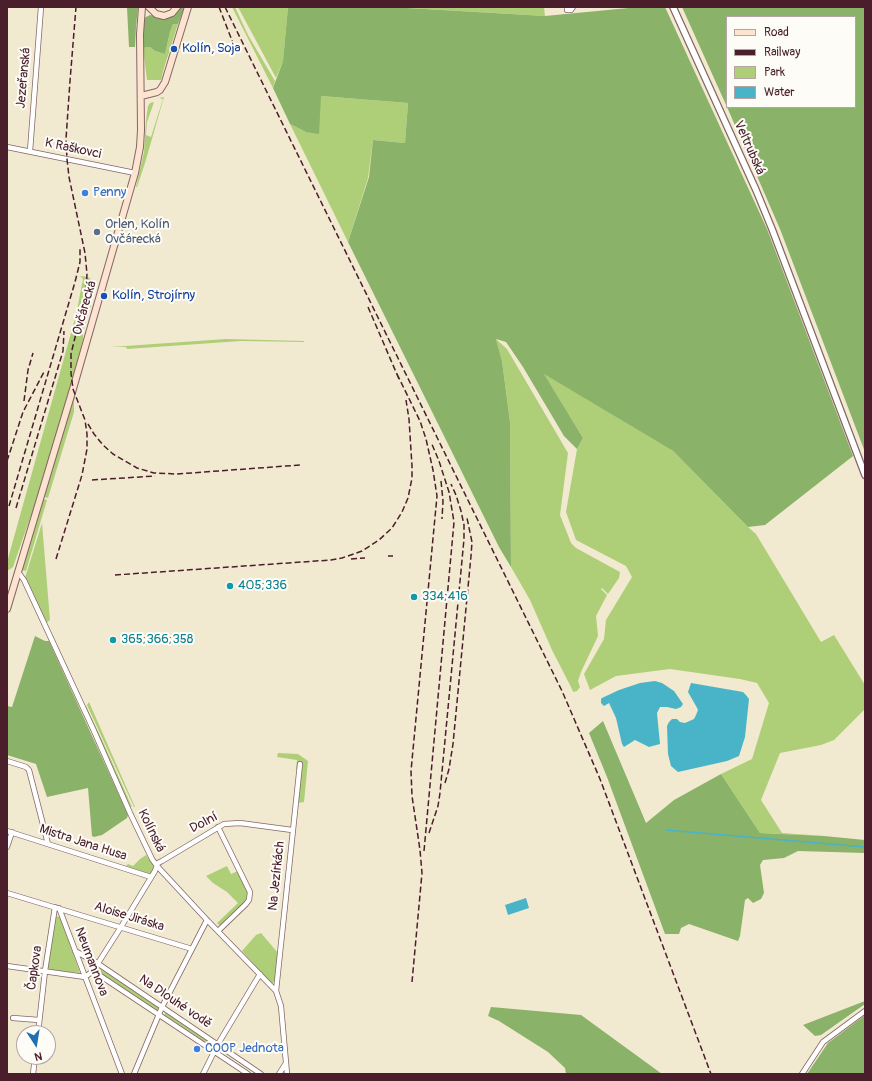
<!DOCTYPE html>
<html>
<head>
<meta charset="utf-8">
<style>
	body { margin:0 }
	#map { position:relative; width:872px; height:1081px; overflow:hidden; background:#f2e9d1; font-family:Pangolin,sans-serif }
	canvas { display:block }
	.frame { position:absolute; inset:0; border:8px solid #4a1f2b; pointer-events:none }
	.legend { position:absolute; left:726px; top:16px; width:130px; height:92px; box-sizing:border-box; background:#fdfcf7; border:1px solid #b5a4a5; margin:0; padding:5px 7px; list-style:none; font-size:12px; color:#4a1f2b }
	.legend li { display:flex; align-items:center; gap:8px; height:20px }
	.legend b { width:20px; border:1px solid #b5a4a5 }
	.north { position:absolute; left:16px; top:1025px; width:40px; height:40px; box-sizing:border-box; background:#fdfcf7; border:1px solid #b5a4a5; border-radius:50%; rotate:168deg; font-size:11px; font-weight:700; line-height:16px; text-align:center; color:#4a1f2b }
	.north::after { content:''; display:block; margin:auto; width:14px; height:18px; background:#1f6fb2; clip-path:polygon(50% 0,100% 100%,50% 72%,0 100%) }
</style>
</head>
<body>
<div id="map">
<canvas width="872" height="1081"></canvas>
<div class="frame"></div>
<ul class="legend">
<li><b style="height:5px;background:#fde4d1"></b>Road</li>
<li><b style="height:5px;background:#4a1f2b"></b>Railway</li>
<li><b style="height:11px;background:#aecf78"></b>Park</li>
<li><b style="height:11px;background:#49b4c7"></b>Water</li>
</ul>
<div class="north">N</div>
</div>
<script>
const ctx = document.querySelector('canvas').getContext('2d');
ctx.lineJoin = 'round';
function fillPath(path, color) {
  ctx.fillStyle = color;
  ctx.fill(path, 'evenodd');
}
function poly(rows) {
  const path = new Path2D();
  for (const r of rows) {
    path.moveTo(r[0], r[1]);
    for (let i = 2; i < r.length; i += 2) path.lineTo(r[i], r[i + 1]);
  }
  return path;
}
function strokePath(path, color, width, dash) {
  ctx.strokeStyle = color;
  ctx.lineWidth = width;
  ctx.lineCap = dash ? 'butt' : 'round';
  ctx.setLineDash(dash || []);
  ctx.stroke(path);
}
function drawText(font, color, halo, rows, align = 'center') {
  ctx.font = font + ' Pangolin,sans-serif';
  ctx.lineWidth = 4;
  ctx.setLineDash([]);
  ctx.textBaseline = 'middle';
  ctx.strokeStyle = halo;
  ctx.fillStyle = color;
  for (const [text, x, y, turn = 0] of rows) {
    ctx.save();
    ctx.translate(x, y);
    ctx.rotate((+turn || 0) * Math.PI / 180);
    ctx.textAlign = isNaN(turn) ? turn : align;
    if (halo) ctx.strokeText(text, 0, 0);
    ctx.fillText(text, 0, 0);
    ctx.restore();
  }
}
fillPath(poly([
	[232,7,235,7,248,35,275,81,273,88],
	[238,7,288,7,283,61,276,78],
	[390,7,544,7,545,16],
	[173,24,178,24,164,68,161,80,147,80,143,48,150,47,155,51,165,54,170,32],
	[321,96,408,103,405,143,373,140,368,178,348,242,290,124,306,132],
	[164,97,145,163,137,187,136,187,144,152,146,121,148,106,150,103,154,102,147,122,146,135,151,137,163,99,159,98],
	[80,276,88,277,94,281,95,285,89,302,91,303,91,305,83,331,83,339,77,365,36,501,13,567,7,571,7,562,76,315,83,279],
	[226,339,304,341,304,342,241,341,127,349,126,347,111,347,93,342,111,347],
	[496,339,507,349,568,453,560,515,571,543,576,548,620,572,619,578,608,594,602,588,601,589,607,595,596,616,598,636,581,672,578,681,580,687,577,691,573,692,572,689,552,650,530,600,511,567,510,422,502,361],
	[543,373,673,451,748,527,756,534,821,642,834,635,865,685,865,709,834,740,821,745,780,753,761,800,782,833,824,836,760,833,721,774,752,759,769,703,757,683,740,679,670,669,616,676,590,690,584,674,604,639,606,620,632,577,626,566,576,540,566,512,577,449,583,438],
	[74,395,75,398,74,401,74,412,48,498,44,497],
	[43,499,47,500,26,571,22,570],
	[42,523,50,620,46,623,25,578],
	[89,702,135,807,134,807,87,705],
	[86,706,104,744,132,807,130,806,105,752,86,709],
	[278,753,298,754,308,761,304,802,298,803,301,770,296,769,297,760,277,757],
	[146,855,153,865,153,871,150,874,126,866,128,864,133,866,140,859],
	[227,866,231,874,238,871,248,890,247,900,221,925,219,925,217,923,238,903,227,892,213,883,206,876],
	[55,916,60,917,80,973,49,970,47,968],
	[261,933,278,953,275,981,273,983,270,982,242,951,256,935],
	[98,967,159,1007,158,1011,157,1011,96,971],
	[166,1012,183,1023,182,1024,185,1026,187,1025,214,1044,213,1046,211,1046,164,1015]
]), '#aecf78');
fillPath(poly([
	[127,7,138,7,136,26,135,47,129,47],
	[180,7,186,7,185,10,183,11,178,24,173,24,170,32,165,54,155,51,150,47,143,48,144,18,150,15,164,18],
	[288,7,390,7,545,16,639,7,665,7,767,229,853,456,765,525,748,527,673,451,544,374,583,438,577,449,564,436,523,367,506,342,496,339,502,361,510,422,511,567,499,547,348,242,369,177,373,140,405,143,408,103,321,96,319,134,306,132,290,124,273,88,283,61],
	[682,7,865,7,865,452,780,229,727,107,855,107,855,17,727,17,727,107],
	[35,636,45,641,49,641,128,815,127,818,102,835,94,837,92,836,88,788,47,797,36,764,7,755,7,706,12,707],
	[603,721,646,823,674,800,721,774,760,833,824,836,865,840,865,853,798,851,784,858,763,860,760,865,764,893,761,899,753,903,748,898,745,900,740,936,738,941,689,924,681,928,679,934,665,934,607,777,589,733],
	[865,1001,865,1004,821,1035,815,1036,803,1025],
	[491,1007,581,1015,662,1074,566,1074,565,1068,548,1052,499,1021,488,1016],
	[865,1015,865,1074,807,1074,828,1043]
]), '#8ab268');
fillPath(poly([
	[655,681,662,683,674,691,683,704,681,707,676,709,667,707,660,707,657,713,660,744,649,747,635,740,624,747,622,744,616,718,609,703,604,706,601,703,601,699,602,698,619,690,640,683],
	[691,683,743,692,746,695,749,699,745,737,739,756,727,761,678,772,671,766,668,754,667,726,669,722,672,719,677,719,680,722,685,723,694,719,696,715,698,710,696,706,688,692],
	[526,898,529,908,508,915,505,905]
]), '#49b4c7');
strokePath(poly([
	[666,830,865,847]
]), '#49b4c7', 1.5);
const minor = poly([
	[567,7,567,10,571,10,573,7],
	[7,147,135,173],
	[30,151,41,7],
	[18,572,24,580,94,731,130,813,152,859,157,866,207,920,276,991,281,1006,287,1074],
	[7,761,26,767,29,770,48,844],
	[218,827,250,892,249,900,246,904,218,931],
	[7,831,151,877],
	[7,847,12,832],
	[7,893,192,949],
	[59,908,122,1074],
	[75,951,97,963,261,1074],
	[7,966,85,977,93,971,121,927,155,871,158,863,162,861,224,824,240,823,292,830],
	[93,971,248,1074],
	[276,991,300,764],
	[13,1018,39,1020],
	[38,1033,45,971,55,907],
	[33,1074,35,1057],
	[134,1074,162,1007,207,920],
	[203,1074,218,1044,260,974],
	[279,1074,286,1063],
	[802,1074,823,1042,865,1011]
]);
const tertiary = poly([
	[673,7,756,190,772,229,865,475]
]);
const secondary = poly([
	[149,7,156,14,164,16,172,13,177,7],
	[141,96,157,92,160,90,165,82,188,7],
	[7,609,73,389,135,173,140,147,141,130,140,34,142,7]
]);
strokePath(minor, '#856665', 6);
strokePath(tertiary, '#856665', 8);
strokePath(secondary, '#856665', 8);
strokePath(minor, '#fff', 4.5);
strokePath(tertiary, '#fff', 5.5);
strokePath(secondary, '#fde4d1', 6);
strokePath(poly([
	[219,7,233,43],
	[225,7,562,691,600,779,711,1074],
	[368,307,399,379],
	[397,374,420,421,426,439,433,470,437,496,411,771,412,796,420,850,422,873,412,982],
	[24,401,28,370,33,353],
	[88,424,94,434,103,445,113,454,137,468,154,473,177,474,300,465],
	[7,461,23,412,45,370],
	[92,480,155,476],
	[441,481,443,501,442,519],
	[9,506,75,282,80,262,80,247],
	[16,508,63,351,64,331],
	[388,556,393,556],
	[56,559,82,475,87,449,87,434,85,420,73,389,71,373,71,354,86,292,87,274,85,253,69,177,67,159,66,139,70,81,76,7],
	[351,559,365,558],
	[115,575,331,560,342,558,362,551,379,540,392,528,402,512,408,498,412,478,412,466,409,419,406,400],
	[445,783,449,769,453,744,471,556,472,542,467,518],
	[429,833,438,806,440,793,464,539,464,525,461,511,456,495,451,484],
	[424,851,454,522,449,492,439,461,431,442]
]), '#4a1f2b', 1.5, [6, 3]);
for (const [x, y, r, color] of [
	[174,49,4,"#1a4fb4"],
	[85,193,4,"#3f7fe0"],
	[97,232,4,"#5c6f8a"],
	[104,296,4,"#1a4fb4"],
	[230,586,4,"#0f9aa8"],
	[414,597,4,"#0f9aa8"],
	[113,640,4,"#0f9aa8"],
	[197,1049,4,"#3f7fe0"]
]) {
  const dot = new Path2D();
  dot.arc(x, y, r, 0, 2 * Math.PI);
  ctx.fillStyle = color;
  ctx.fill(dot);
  strokePath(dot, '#fdfcf7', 1.5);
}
drawText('13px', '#164399', '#fdfcf7', [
	["Kolín, Soja",182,49],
	["Kolín, Strojírny",112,296]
], 'left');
drawText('13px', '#4a1f2b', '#fdfcf7', [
	["Jezeřanská",24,78,-85],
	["Veltrubská",749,148,66],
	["K Raškovci",73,149,12],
	["Ovčárecká",85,308,-74],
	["Dolní",204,823,-28],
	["Kolínská",151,831,64],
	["Mistra Jana Husa",83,843,18],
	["Na Jezírkách",277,876,-84],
	["Aloise Jiráska",129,917,17],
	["Neumannova",91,962,69],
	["Čapkova",35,968,-82],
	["Na Dlouhé vodě",175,1002,34]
]);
drawText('13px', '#366cbe', '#fdfcf7', [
	["Penny",93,193],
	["COOP Jednota",205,1049]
], 'left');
drawText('13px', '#4e5e75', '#fdfcf7', [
	["Orlen, Kolín",105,225],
	["Ovčárecká",105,240]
], 'left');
drawText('13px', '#0d838f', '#fdfcf7', [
	["405;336",238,586],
	["334;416",422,597],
	["365;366;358",121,640]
], 'left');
</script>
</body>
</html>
